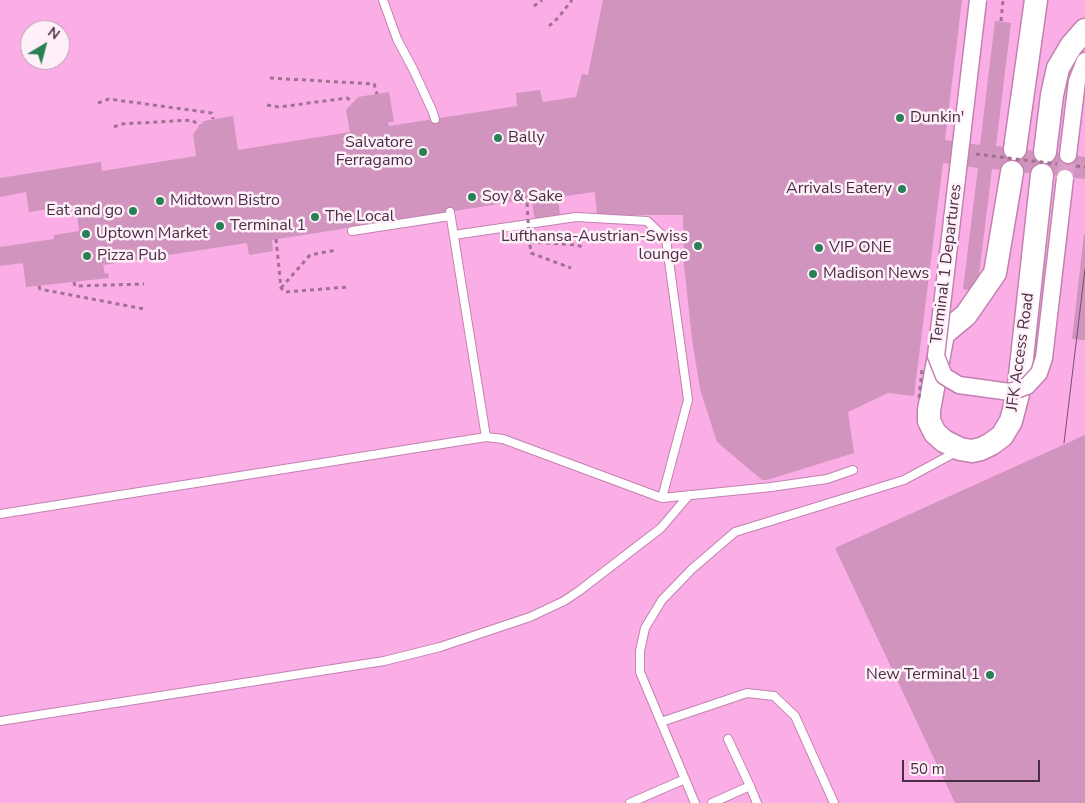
<!DOCTYPE html>
<html>
<head>
<meta charset="utf-8">
<style>
	body { margin:0 }
	#map { position:relative; width:1085px; height:803px; overflow:hidden; background:#ffbaeb; font-family:"Nunito Sans",sans-serif }
	canvas { display:block }
	.north { position:absolute; left:20px; top:20px; width:50px; height:50px; box-sizing:border-box; background:#feeff9; border:1px solid #b6a2b0; border-radius:50%; rotate:37deg; font-size:14px; font-weight:700; line-height:20px; text-align:center; color:#492e42 }
	.north::after { content:''; display:block; margin:auto; width:18px; height:22px; background:#298054; clip-path:polygon(50% 0,100% 100%,50% 72%,0 100%) }
	.scale { position:absolute; left:902px; top:760px; width:138px; height:22px; box-sizing:border-box; border:2px solid #492e42; border-top:0; padding-left:6px; font-size:15px; line-height:18px; white-space:nowrap; color:#492e42; -webkit-text-stroke:4px #feeff9; paint-order:stroke }
</style>
</head>
<body>
<div id="map">
<canvas width="1085" height="803"></canvas>
<div class="north">N</div>
<div class="scale">50 m</div>
</div>
<script>
const ctx = document.querySelector('canvas').getContext('2d');
ctx.lineJoin = 'round';
function fillPath(path, color) {
  ctx.fillStyle = color;
  ctx.fill(path, 'evenodd');
}
function poly(rows) {
  const path = new Path2D();
  for (const r of rows) {
    path.moveTo(r[0], r[1]);
    for (let i = 2; i < r.length; i += 2) path.lineTo(r[i], r[i + 1]);
  }
  return path;
}
function strokePath(path, color, width, dash) {
  ctx.strokeStyle = color;
  ctx.lineWidth = width;
  ctx.lineCap = dash ? 'butt' : 'round';
  ctx.setLineDash(dash || []);
  ctx.stroke(path);
}
function drawText(font, color, halo, rows, align = 'center') {
  ctx.font = font + ' "Nunito Sans",sans-serif';
  ctx.lineWidth = 5;
  ctx.setLineDash([]);
  ctx.textBaseline = 'middle';
  ctx.strokeStyle = halo;
  ctx.fillStyle = color;
  for (const [text, x, y, turn = 0] of rows) {
    ctx.save();
    ctx.translate(x, y);
    ctx.rotate((+turn || 0) * Math.PI / 180);
    ctx.textAlign = isNaN(turn) ? turn : align;
    if (halo) ctx.strokeText(text, 0, 0);
    ctx.fillText(text, 0, 0);
    ctx.restore();
  }
}
fillPath(poly([
	[0,0,1085,0,1085,803,0,803],
	[30,30,60,30,60,60,30,60]
]), '#faaee5');
fillPath(poly([
	[603,0,962,0,945,140,980,145,995,21,1011,23,996,146,1085,157,1085,179,992,169,977,291,969,290,963,289,978,168,943,163,914,396,888,393,848,412,854,453,767,480,762,480,717,442,700,389,692,339,684,265,683,215,597,215,595,192,558,197,560,216,535,221,532,202,519,204,518,201,272,240,273,251,249,255,247,243,103,265,105,274,108,273,109,278,26,287,23,263,0,266,0,247,54,239,54,235,79,231,76,205,29,212,26,192,0,197,0,178,101,162,102,171,196,156,193,134,204,121,233,116,238,150,350,132,346,110,358,97,389,92,394,122,388,122,389,126,517,106,516,93,540,90,543,102,576,97,582,74,588,75],
	[1084,234,1085,234,1085,340,1072,339],
	[1085,435,1085,803,955,803,835,548]
]), '#d094bf');
strokePath(poly([
	[1065,178,1068,155]
]), '#db9ec9', 16, [16, 8]);
const lane = poly([
	[383,0,397,39,413,69,432,110,435,119],
	[450,212,486,437],
	[352,231,450,216],
	[454,235,576,217,647,221,666,239,688,400,662,498],
	[0,514,486,437,503,439,662,498,771,487,827,479,853,470],
	[0,721,384,661,440,647,530,617,564,601,579,591,661,528,689,495],
	[661,722,747,693,774,696,795,716,834,803],
	[728,739,750,786],
	[630,803,685,779],
	[695,803,640,672,640,651,645,628,662,600,692,569,735,532,904,480,956,452],
	[712,803,750,786,757,803]
]);
const street = poly([
	[1068,155,1077,81,1085,61]
]);
const secondary = poly([
	[1015,149,1036,0],
	[1045,152,1052,95,1058,68,1071,46,1085,30],
	[1012,172,995,273,966,315,943,334,929,410,929,421,935,433,944,441,960,449,972,451,981,449,991,444,1002,436,1011,421,1018,394,1042,175]
]);
strokePath(lane, '#c381b1', 10);
strokePath(street, '#c381b1', 19);
strokePath(secondary, '#c381b1', 25);
strokePath(poly([
	[534,6,542,0],
	[1001,21,1003,0],
	[549,26,558,18,572,0],
	[270,78,374,84,377,94],
	[98,103,109,99,212,113,213,119],
	[267,105,279,107,347,98,353,102],
	[114,127,121,124,192,120,200,126],
	[529,237,531,253,571,268],
	[276,239,281,288,285,292,348,287],
	[530,242,576,245,583,247],
	[74,282,75,286,144,284],
	[39,286,40,289,144,309],
	[281,288,310,255,337,250]
]), '#a17193', 3, [4, 4]);
strokePath(lane, '#fff', 8);
strokePath(street, '#fff', 16);
strokePath(secondary, '#fff', 22);
strokePath(poly([
	[1064,443,1085,269]
]), '#75506b', 1);
const streetBridge = poly([
	[978,0,936,356,944,376,959,385,1010,392,1027,386,1039,373,1044,358,1065,178]
]);
strokePath(streetBridge, '#c381b1', 19, []);
strokePath(poly([
	[976,154,1057,164],
	[1076,166,1085,167],
	[527,203,529,237],
	[919,398,922,370]
]), '#a17193', 3, [4, 4]);
strokePath(streetBridge, '#fff', 16);
for (const [x, y, r, color] of [
	[900,118,5,"#298054"],
	[498,138,5,"#298054"],
	[423,152,5,"#298054"],
	[902,189,5,"#298054"],
	[472,197,5,"#298054"],
	[160,201,5,"#298054"],
	[133,211,5,"#298054"],
	[315,217,5,"#298054"],
	[220,226,5,"#298054"],
	[86,234,5,"#298054"],
	[698,246,5,"#298054"],
	[819,248,5,"#298054"],
	[87,256,5,"#298054"],
	[813,274,5,"#298054"],
	[990,675,5,"#298054"]
]) {
  const dot = new Path2D();
  dot.arc(x, y, r, 0, 2 * Math.PI);
  ctx.fillStyle = color;
  ctx.fill(dot);
  strokePath(dot, '#feeff9', 2);
}
drawText('16px', '#492e42', '#feeff9', [
	["Dunkin'",910,118],
	["Bally",508,138],
	["Salvatore",413,143,"right"],
	["Ferragamo",413,161,"right"],
	["Arrivals Eatery",892,189,"right"],
	["Soy & Sake",482,197],
	["Midtown Bistro",170,201],
	["Eat and go",123,211,"right"],
	["The Local",325,217],
	["Terminal 1",230,226],
	["Uptown Market",96,234],
	["Lufthansa-Austrian-Swiss",688,237,"right"],
	["lounge",688,255,"right"],
	["VIP ONE",829,248],
	["Pizza Pub",97,256],
	["Madison News",823,274],
	["New Terminal 1",980,675,"right"]
], 'left');
drawText('16px', '#492e42', '#feeff9', [
	["Terminal 1 Departures",947,264,-83],
	["JFK Access Road",1021,352,-82]
]);
</script>
</body>
</html>
